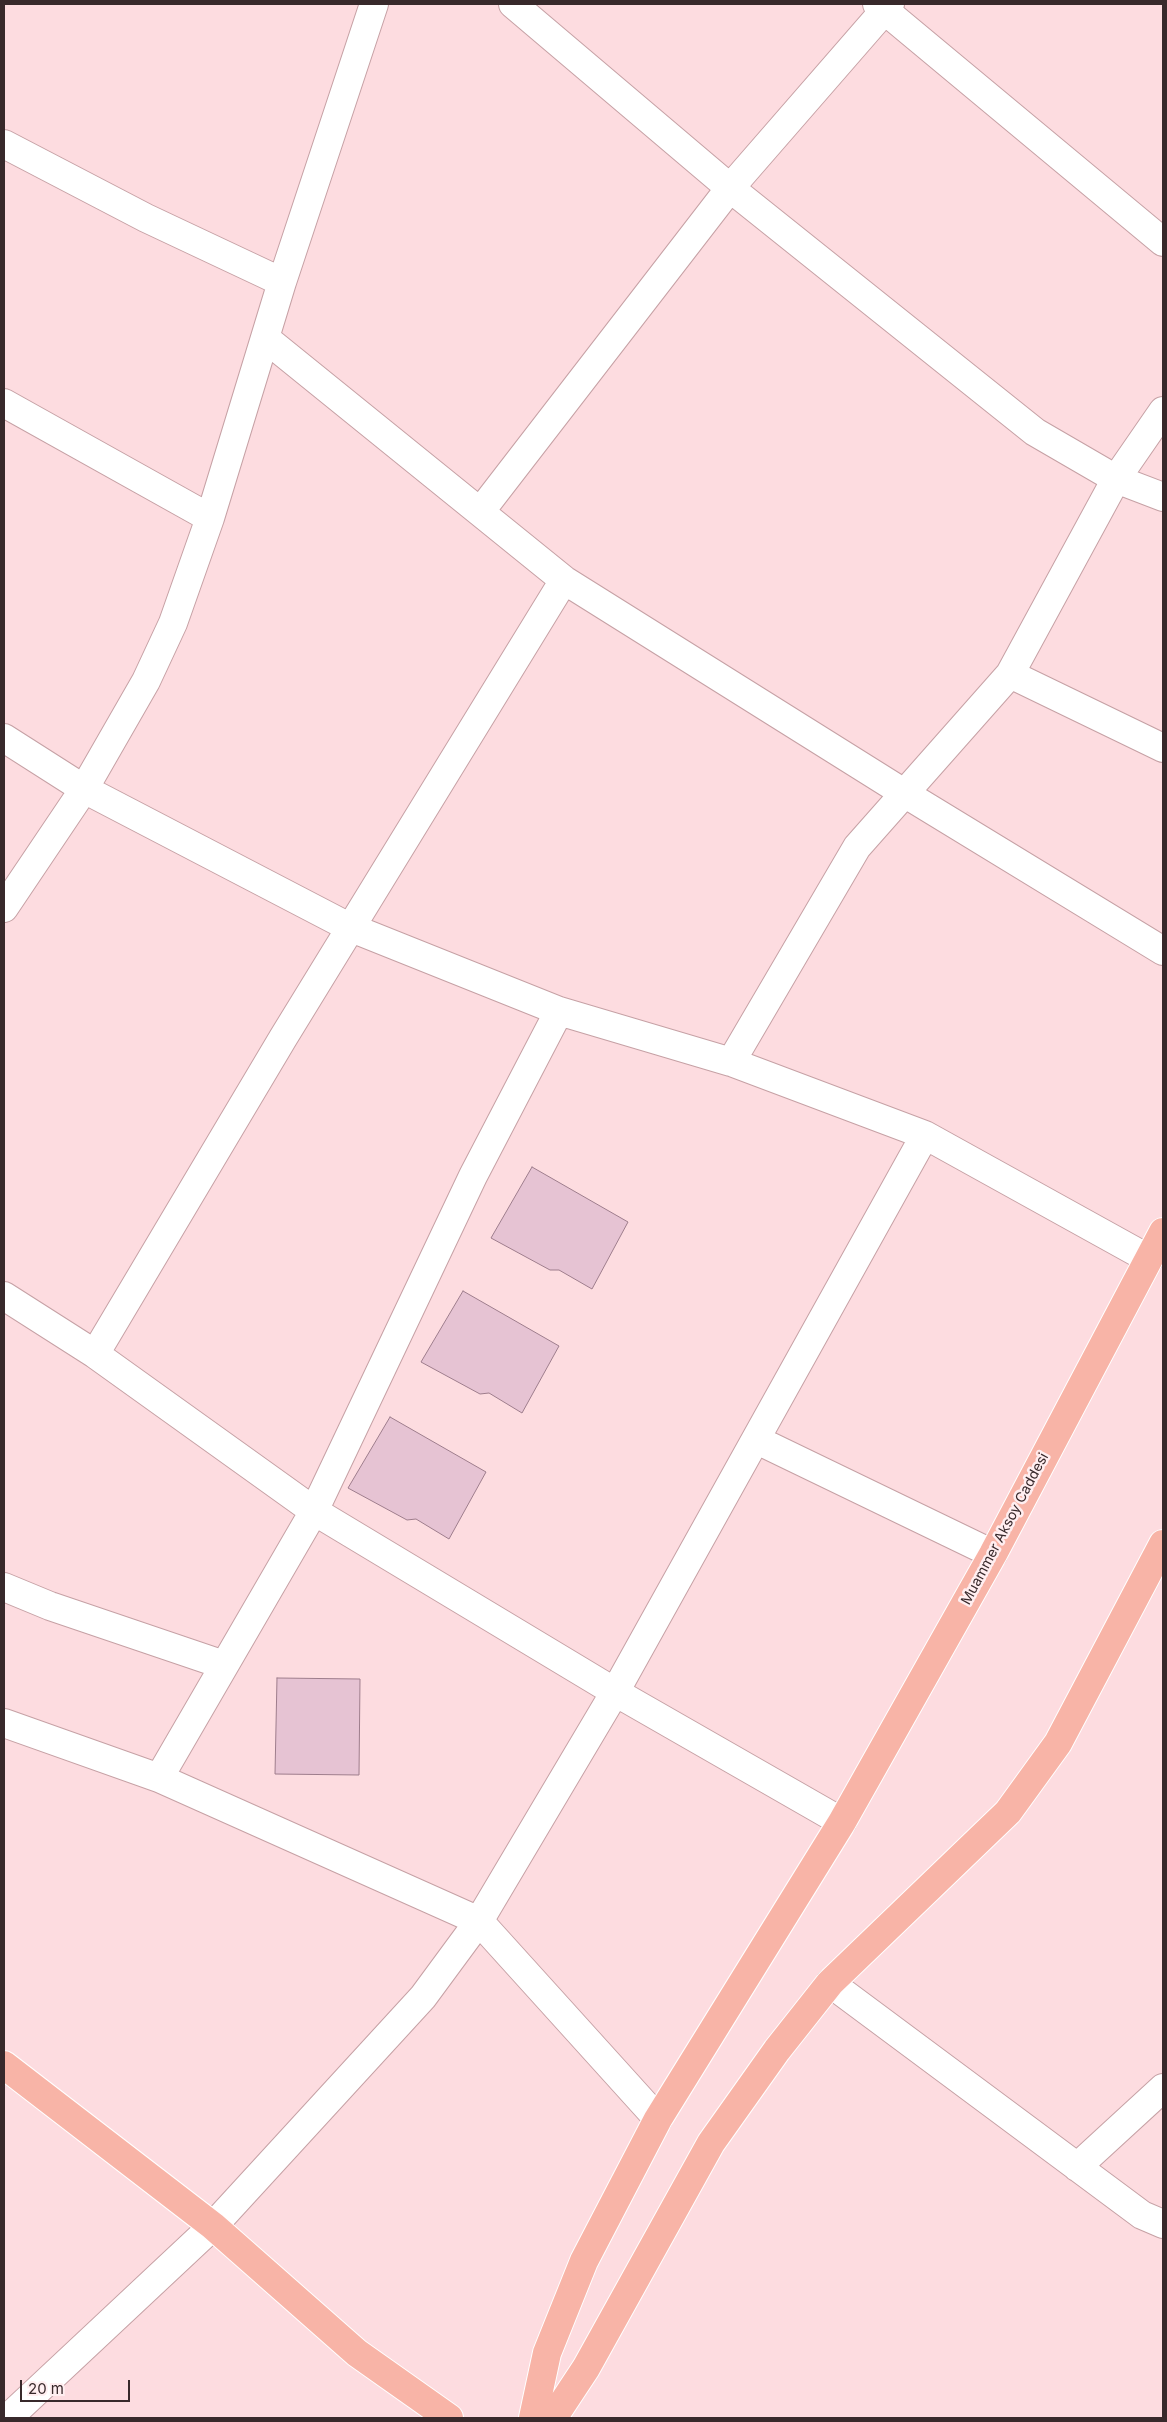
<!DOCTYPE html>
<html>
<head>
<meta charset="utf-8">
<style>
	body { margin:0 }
	#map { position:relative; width:1167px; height:2422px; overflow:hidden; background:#fddce0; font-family:Inter,sans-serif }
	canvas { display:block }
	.frame { position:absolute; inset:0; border:5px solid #38292b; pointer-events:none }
	.scale { position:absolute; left:20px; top:2380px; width:110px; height:22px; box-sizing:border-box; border:2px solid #38292b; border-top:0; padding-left:6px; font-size:15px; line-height:18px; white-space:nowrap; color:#38292b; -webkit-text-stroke:4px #ffeef0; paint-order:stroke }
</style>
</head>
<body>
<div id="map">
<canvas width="1167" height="2422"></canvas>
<div class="frame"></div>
<div class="scale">20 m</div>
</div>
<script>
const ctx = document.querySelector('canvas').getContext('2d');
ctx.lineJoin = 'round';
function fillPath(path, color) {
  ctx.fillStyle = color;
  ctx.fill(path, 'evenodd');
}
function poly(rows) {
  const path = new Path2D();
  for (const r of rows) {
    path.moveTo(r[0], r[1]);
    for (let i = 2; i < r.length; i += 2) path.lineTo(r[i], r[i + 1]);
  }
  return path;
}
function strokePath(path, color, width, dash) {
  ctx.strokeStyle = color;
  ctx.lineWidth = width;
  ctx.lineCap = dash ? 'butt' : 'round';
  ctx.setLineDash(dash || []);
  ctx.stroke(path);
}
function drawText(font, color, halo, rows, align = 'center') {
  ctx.font = font + ' Inter,sans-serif';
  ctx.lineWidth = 5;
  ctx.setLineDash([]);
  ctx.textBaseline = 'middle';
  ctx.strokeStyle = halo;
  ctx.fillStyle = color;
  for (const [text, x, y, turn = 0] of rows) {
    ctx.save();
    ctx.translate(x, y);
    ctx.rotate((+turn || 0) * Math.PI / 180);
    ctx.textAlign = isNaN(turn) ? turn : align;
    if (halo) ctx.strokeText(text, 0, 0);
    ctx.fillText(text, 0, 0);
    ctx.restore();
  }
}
const building = poly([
	[532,1167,628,1222,592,1289,559,1270,550,1270,491,1238,532,1167],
	[463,1291,559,1346,522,1413,489,1393,480,1394,421,1362,463,1291],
	[390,1417,486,1472,449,1539,416,1519,407,1520,348,1488,390,1417],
	[277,1678,360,1679,359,1775,275,1774,277,1678]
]);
fillPath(building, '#e6c3d3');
strokePath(building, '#9e7d8c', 1);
const minor = poly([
	[513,4,730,188,1035,432,1116,479,1163,497],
	[877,4,1163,242],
	[4,144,146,218,282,282],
	[265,338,564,580,904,793,1163,951],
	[4,403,210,518],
	[480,512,730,188,890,4],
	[1010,674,1163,748],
	[4,738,84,789,349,927,559,1011,731,1062,925,1135,1149,1259],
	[4,908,84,789,146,681,173,623,210,518,282,282,374,4],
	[731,1062,857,847,1010,674,1116,479,1163,411],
	[4,1296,95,1354,314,1511,615,1692,842,1822],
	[95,1354,283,1038,564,580],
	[757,1440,993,1554],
	[4,1587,50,1606,224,1665],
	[4,1723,159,1778,479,1921,658,2119],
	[159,1778,314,1511,473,1176,559,1011],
	[830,1983,1142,2215,1163,2224],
	[1077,2167,1163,2088],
	[8,2418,213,2226,423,1997,479,1921,615,1692,925,1135]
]);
const major = poly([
	[4,2065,213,2226,357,2353,449,2418],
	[533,2418,547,2353,584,2261,658,2119,842,1822,993,1554,1163,1232],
	[553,2418,586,2368,711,2143,777,2050,830,1983,1008,1812,1058,1743,1163,1544]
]);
strokePath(minor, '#c6a1a5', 30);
strokePath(major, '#fff', 30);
strokePath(minor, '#fff', 28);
strokePath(major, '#f8b4a7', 28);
drawText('14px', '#38292b', '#ffeef0', [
	["Muammer Aksoy Caddesi",1005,1529,-62]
]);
</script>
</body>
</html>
